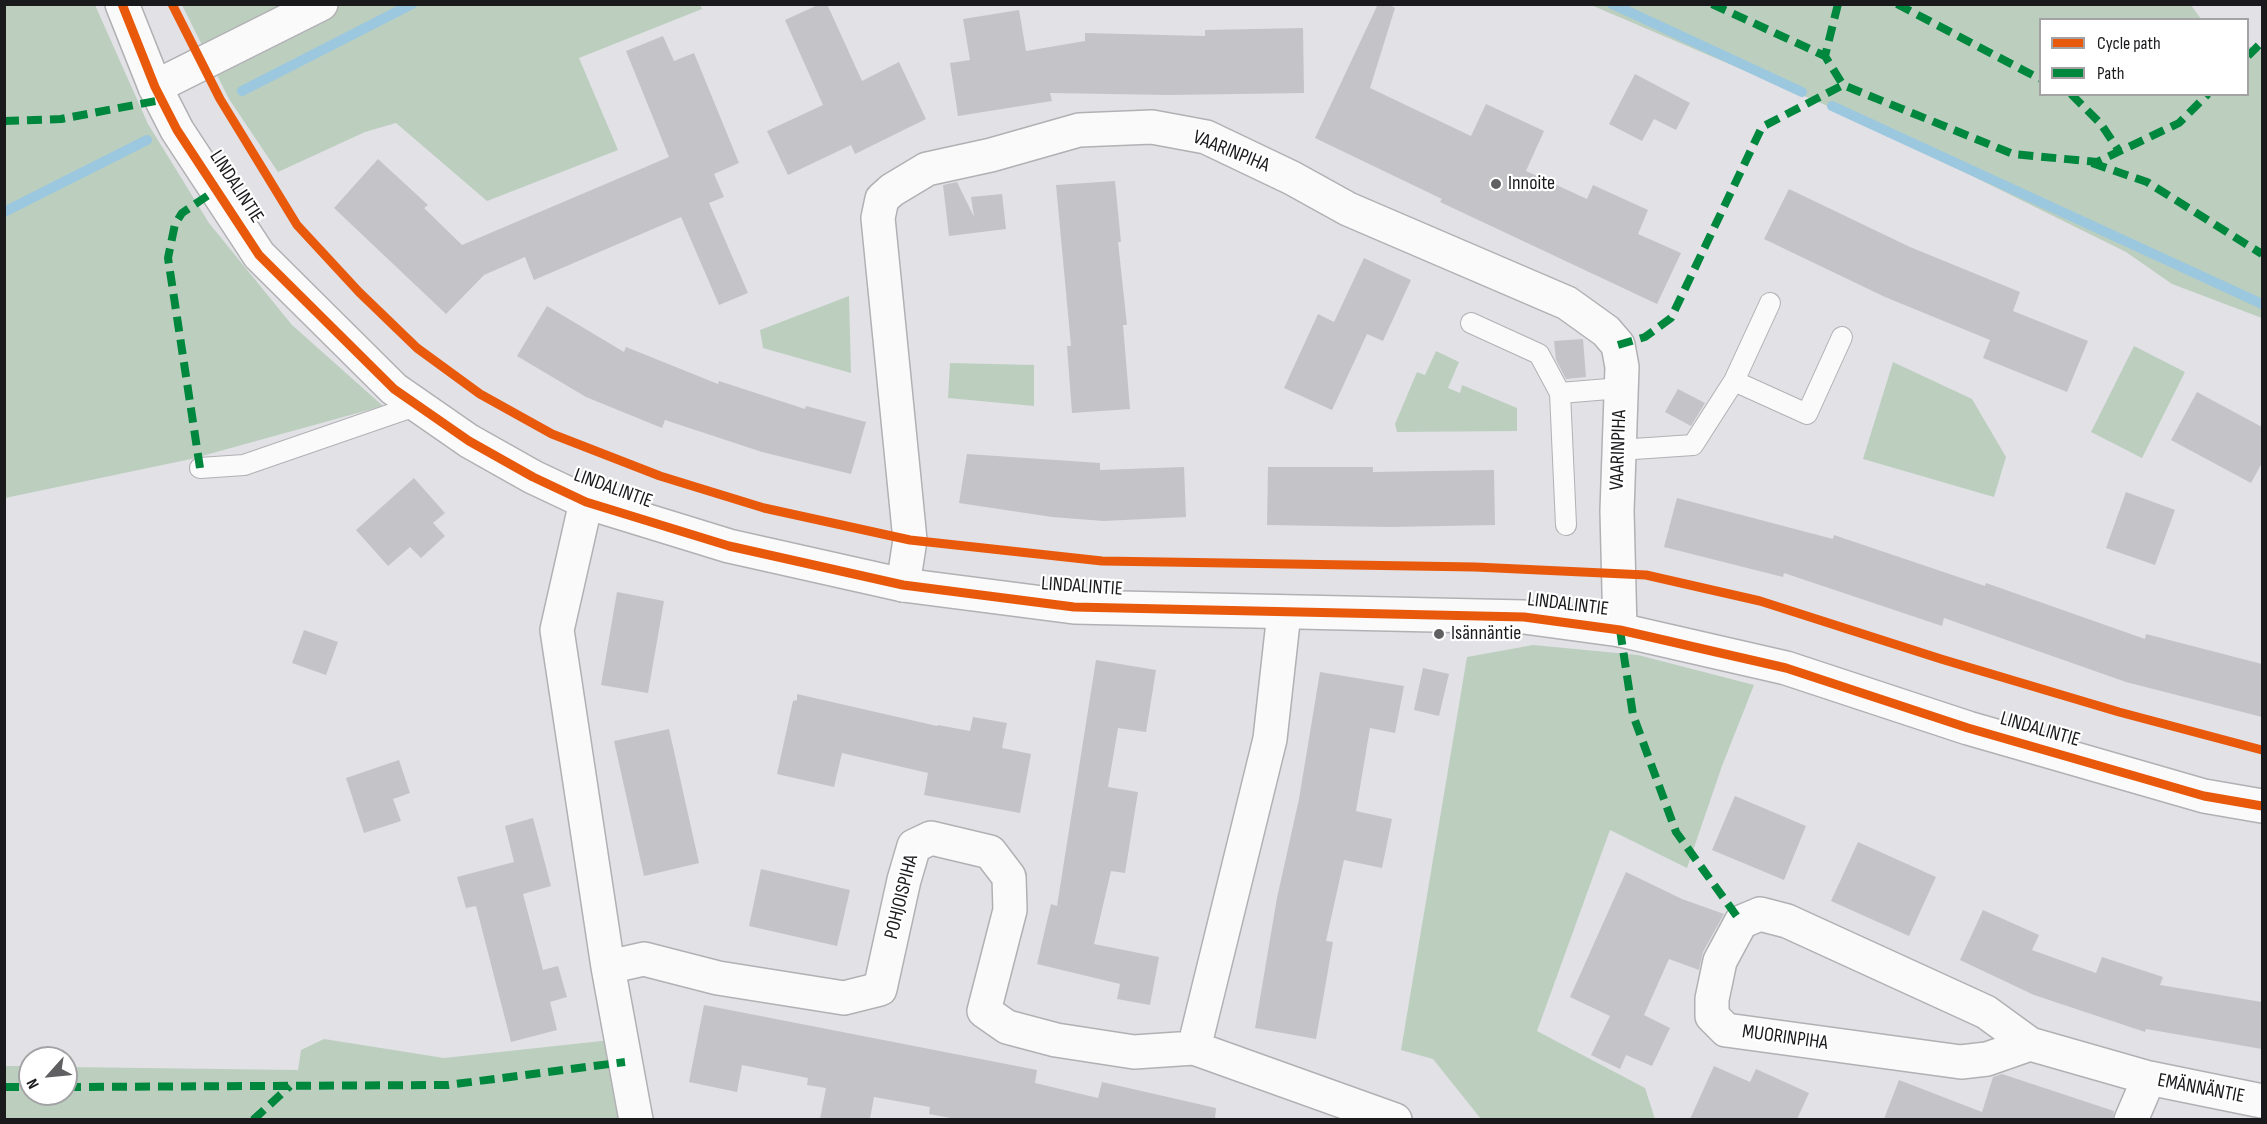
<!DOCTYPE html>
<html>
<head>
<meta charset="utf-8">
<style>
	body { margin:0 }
	#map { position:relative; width:2267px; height:1124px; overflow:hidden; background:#e1e1e6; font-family:"Sofia Sans Condensed",sans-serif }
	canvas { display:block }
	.frame { position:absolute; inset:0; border:6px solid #1a1a1d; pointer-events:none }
	.legend { position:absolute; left:2039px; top:18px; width:210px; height:78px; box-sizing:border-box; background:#fff; border:2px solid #a3a3a5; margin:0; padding:8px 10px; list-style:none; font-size:18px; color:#1a1a1d }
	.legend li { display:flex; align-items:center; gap:12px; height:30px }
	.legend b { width:30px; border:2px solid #a3a3a5 }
	.north { position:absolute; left:18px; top:1046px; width:60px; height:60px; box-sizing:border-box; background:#fff; border:2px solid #a3a3a5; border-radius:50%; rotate:243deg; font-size:16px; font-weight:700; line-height:24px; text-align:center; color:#1a1a1d }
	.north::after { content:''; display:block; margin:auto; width:21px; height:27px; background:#606063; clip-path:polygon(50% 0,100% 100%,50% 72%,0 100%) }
</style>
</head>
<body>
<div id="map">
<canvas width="2267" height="1124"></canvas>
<div class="frame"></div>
<ul class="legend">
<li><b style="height:8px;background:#e8590c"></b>Cycle path</li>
<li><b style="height:8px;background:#00873e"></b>Path</li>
</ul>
<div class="north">N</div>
</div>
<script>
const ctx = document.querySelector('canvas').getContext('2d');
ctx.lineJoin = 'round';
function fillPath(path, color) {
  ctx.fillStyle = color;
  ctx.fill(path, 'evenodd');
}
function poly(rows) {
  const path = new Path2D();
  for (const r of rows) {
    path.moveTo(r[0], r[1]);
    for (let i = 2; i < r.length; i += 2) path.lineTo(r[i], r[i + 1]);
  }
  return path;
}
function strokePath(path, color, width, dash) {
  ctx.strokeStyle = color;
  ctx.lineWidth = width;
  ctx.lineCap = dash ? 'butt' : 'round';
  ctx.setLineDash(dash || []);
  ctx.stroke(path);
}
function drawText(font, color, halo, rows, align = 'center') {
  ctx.font = font + ' "Sofia Sans Condensed",sans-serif';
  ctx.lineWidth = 4.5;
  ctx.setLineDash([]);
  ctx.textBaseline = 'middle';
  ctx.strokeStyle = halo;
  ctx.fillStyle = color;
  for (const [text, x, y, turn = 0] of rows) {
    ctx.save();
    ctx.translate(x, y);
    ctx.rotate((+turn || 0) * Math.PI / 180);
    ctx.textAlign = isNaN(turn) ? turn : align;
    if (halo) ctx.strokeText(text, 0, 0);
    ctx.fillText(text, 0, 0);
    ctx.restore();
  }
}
fillPath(poly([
	[5,4,95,5,148,124,209,223,292,325,383,406,191,459,5,498],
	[700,4,702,9,579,58,618,150,487,201,396,123,365,132,278,172,229,99,182,5],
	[1591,5,2191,5,2201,19,2040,20,2040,94,2248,94,2248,46,2262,51,2262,318,2172,284,2126,252,1851,116],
	[849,296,851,373,763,348,760,330],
	[2134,346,2185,372,2142,458,2091,432],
	[1436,351,1459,362,1448,388,1460,393,1462,385,1517,408,1517,431,1397,432,1395,424,1417,372,1425,375],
	[1893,362,1972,399,2006,457,1994,497,1863,459],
	[950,363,1034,365,1034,406,948,398],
	[1533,645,1638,655,1754,685,1722,766,1687,868,1610,830,1537,1031,1645,1088,1655,1119,1481,1119,1433,1059,1401,1050,1467,657],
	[324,1039,444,1058,611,1040,626,1120,5,1120,5,1066,30,1066,30,1094,66,1094,66,1067,298,1070,301,1050]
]), '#bccfbf');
strokePath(poly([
	[1612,4,1802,92],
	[242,91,412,4],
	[1832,106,2262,304],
	[4,212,147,140]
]), '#9bc7df', 10);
fillPath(poly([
	[820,4,827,4,862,81,899,62,926,119,855,154,851,145,788,175,767,131,823,105,785,20],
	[1378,4,1387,4,1395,8,1370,88,1471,136,1486,104,1544,131,1526,171,1587,199,1593,185,1648,210,1638,234,1681,253,1657,304,1440,202,1442,199,1315,138],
	[1019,10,1026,51,1085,41,1085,33,1205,36,1205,30,1303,28,1304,93,1170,95,1050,93,1052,101,958,116,950,63,970,60,963,19],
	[663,36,674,61,694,53,739,163,714,174,724,197,709,203,748,293,719,305,681,217,534,280,525,257,484,275,446,314,334,208,378,159,428,205,424,208,462,245,669,157,626,51],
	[1635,74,1690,103,1676,130,1654,119,1642,141,1609,124],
	[1115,181,1121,242,1118,242,1127,325,1123,325,1130,409,1072,413,1067,346,1071,346,1056,185],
	[957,182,974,217,971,197,1002,194,1006,229,949,236,943,185],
	[1789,189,1910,247,2020,292,2013,311,2088,341,2067,392,1983,358,1990,340,1885,297,1764,239],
	[1364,258,1411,280,1383,341,1367,334,1332,410,1284,388,1318,314,1334,322],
	[547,306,624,352,626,347,718,384,719,381,805,409,806,406,866,422,851,474,762,452,665,420,662,428,586,397,517,356],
	[1583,339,1586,377,1566,379,1556,360,1554,341],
	[1678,389,1705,403,1691,426,1665,412],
	[2197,392,2262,427,2262,463,2251,483,2171,440],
	[967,454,1100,463,1100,470,1184,467,1186,517,1104,521,1052,517,959,503],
	[1268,467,1373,467,1373,472,1494,470,1495,525,1389,527,1267,525],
	[414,478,445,513,433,523,445,536,421,558,410,547,388,566,356,530],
	[2126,492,2175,510,2155,565,2106,548],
	[1677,498,1833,539,1834,535,1985,586,1986,583,2145,639,2146,634,2262,664,2262,717,2126,682,1944,618,1942,626,1784,573,1783,577,1664,547],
	[617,592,664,601,648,693,601,685],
	[304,630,338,642,326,675,292,663],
	[1096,660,1156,670,1146,732,1118,728,1108,787,1138,792,1125,873,1111,871,1094,944,1159,957,1150,1005,1117,999,1120,984,1037,964,1051,904,1057,906],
	[1423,668,1449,674,1439,716,1414,710],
	[1320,672,1404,686,1395,733,1370,728,1356,811,1392,819,1382,868,1344,860,1326,941,1333,942,1316,1039,1255,1028,1277,898,1299,799],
	[797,694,937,726,938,725,970,731,973,717,1007,723,1002,748,1031,754,1020,813,924,795,928,773,842,753,834,787,777,774,793,701,797,700],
	[669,729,699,863,644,876,614,741],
	[399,760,410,793,393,799,401,821,364,833,346,778],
	[1735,796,1806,826,1784,880,1712,850],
	[533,818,551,886,523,894,543,970,558,966,567,997,550,1002,557,1030,511,1042,476,906,466,908,457,877,514,862,505,826],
	[1858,842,1936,877,1909,936,1831,901],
	[761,869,850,890,837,946,749,926],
	[1626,872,1682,899,1724,914,1703,952,1699,970,1669,959,1644,1015,1670,1028,1652,1066,1626,1055,1620,1069,1591,1055,1610,1016,1570,997],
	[1983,910,2039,935,2032,950,2096,973,2102,957,2163,977,2160,985,2262,1002,2262,1049,2146,1029,2145,1032,2034,995,1960,960],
	[704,1005,1037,1070,1035,1083,1098,1098,1102,1082,1216,1108,1215,1119,956,1119,929,1114,930,1107,874,1097,870,1119,820,1119,826,1088,807,1085,808,1078,742,1065,737,1092,689,1082],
	[1714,1066,1750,1082,1756,1069,1809,1093,1797,1119,1690,1119],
	[2002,1074,2114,1111,2113,1119,1884,1119,1899,1080,1982,1112,1993,1077]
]), '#c4c4c8');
const service = poly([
	[1770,303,1734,381,1807,414,1842,337],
	[1471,323,1539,354,1560,393,1566,525],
	[1560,393,1621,388],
	[1619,450,1693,445,1734,381],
	[200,468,244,465,418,405]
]);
const minor = poly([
	[155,87,321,4],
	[586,502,557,630,608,967,636,1120],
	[903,585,910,540,878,218,882,199,892,190,927,169,991,155,1079,130,1152,127,1206,137,1292,178,1348,209,1567,303,1606,331,1618,345,1622,367,1617,511,1620,630],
	[1284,613,1270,739,1194,1048,1395,1120],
	[608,967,644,959,718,978,844,998,880,989,904,880,914,846,931,838,990,852,1009,877,1010,910,984,1011,1007,1027,1056,1040,1134,1052,1194,1048],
	[2030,1044,1987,1059,1961,1062,1726,1030,1712,1016,1712,999,1720,961,1741,922,1760,914,1787,921,1986,1012,2030,1044,2149,1078],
	[2131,1120,2149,1078,2262,1101]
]);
const tertiary = poly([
	[122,4,155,87,177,130,259,255,394,389,469,441,533,477,586,502,729,546,903,585,1074,607,1524,617,1620,630,1786,668,1968,728,2204,796,2262,806]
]);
strokePath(service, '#b1b1b4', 22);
strokePath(minor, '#b1b1b4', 36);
strokePath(tertiary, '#b1b1b4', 36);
strokePath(service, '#fafafb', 20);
strokePath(minor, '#fafafb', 33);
strokePath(tertiary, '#fafafb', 33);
strokePath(poly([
	[1712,4,1825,56],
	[1838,4,1825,56,1843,85],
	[1897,4,2040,79],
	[2248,56,2262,42],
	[2071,94,2101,124,2119,151],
	[4,121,61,119,161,100],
	[2092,163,2147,182,2262,254],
	[1618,345,1645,337,1671,318,1762,127,1843,85,2013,154,2097,162,2179,123,2208,94],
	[200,468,168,258,175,224,182,213,216,190],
	[1620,630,1633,715,1676,832,1741,922],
	[4,1087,30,1087],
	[66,1087,448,1085,625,1062],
	[253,1120,290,1086]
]), '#00873e', 8, [15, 8]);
strokePath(poly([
	[122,4,155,87,177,130,259,255,394,389,469,441,533,477,586,502,729,546,903,585,1074,607,1524,617,1620,630,1786,668,1968,728,2204,796,2262,806],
	[172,4,220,99,297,225,359,292,417,348,480,394,552,434,660,476,764,508,910,540,1102,561,1475,567,1646,575,1760,601,1941,659,2119,712,2262,750]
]), '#e8590c', 9);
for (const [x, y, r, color] of [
	[1496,184,6,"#606063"],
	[1439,634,6,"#606063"]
]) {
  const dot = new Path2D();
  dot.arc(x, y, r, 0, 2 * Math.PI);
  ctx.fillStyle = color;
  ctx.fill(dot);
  strokePath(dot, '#fff', 2);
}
drawText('20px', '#1a1a1d', '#fff', [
	["VAARINPIHA",1231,152,22],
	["LINDALINTIE",236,187,57],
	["VAARINPIHA",1619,450,-88],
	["LINDALINTIE",613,489,20],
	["LINDALINTIE",1082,587,4],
	["LINDALINTIE",1568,605,7],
	["LINDALINTIE",2040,730,16],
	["POHJOISPIHA",902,897,-76],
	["MUORINPIHA",1785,1038,8],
	["EMÄNNÄNTIE",2201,1089,11]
]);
drawText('20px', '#1a1a1d', '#fff', [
	["Innoite",1508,184],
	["Isännäntie",1451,634]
], 'left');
</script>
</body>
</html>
